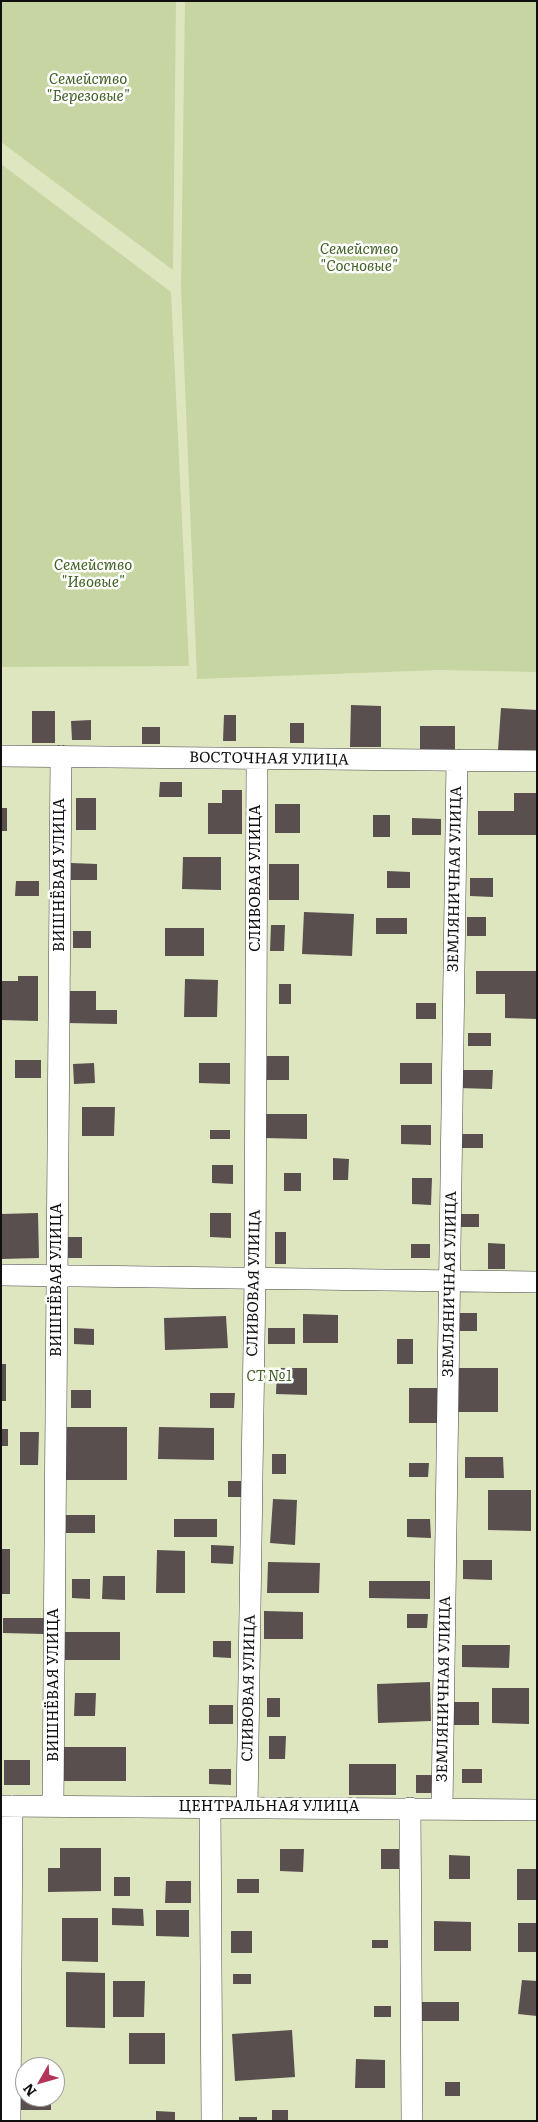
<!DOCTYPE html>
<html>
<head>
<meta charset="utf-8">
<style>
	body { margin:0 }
	#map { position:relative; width:538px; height:2122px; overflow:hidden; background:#fefaf5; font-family:Literata,serif }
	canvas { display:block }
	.frame { position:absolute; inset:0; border:2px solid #101010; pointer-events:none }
	.north { position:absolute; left:15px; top:2057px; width:50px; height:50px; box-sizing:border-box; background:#fff; border:1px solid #9f9f9f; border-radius:50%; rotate:232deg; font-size:14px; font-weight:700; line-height:20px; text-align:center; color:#101010 }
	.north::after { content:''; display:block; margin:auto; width:18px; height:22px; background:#b3355b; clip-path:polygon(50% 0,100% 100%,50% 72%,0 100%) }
</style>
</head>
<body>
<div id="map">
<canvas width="538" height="2122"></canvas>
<div class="frame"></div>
<div class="north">N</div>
</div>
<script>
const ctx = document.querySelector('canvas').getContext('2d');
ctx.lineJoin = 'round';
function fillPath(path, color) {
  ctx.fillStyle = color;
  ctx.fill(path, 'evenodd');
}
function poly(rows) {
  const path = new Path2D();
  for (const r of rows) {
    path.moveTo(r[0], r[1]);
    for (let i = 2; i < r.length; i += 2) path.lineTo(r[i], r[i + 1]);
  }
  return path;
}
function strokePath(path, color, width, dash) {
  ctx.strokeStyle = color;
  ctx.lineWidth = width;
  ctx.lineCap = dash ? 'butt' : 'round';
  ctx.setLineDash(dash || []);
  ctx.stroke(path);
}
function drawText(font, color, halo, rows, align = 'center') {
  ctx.font = font + ' Literata,serif';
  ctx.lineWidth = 5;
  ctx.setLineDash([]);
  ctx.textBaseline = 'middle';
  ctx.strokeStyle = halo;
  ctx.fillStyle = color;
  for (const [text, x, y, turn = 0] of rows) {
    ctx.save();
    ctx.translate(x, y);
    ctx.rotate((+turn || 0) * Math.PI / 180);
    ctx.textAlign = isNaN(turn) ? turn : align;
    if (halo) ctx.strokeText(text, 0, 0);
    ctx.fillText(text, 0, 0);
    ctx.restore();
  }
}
fillPath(poly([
	[1,1,537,1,537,2121,1,2121],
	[25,2067,55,2067,55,2097,25,2097]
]), '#dee6c0');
fillPath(poly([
	[1,1,176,1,173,270,1,142],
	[185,1,537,1,537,672,440,670,197,679,181,288],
	[1,164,171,292,189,666,1,667]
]), '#c6d5a1');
fillPath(poly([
	[351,705,381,706,381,747,350,747],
	[501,708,537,710,536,753,498,750],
	[32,711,55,711,55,743,32,743],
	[224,715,236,715,236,741,223,741],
	[91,720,91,740,72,740,71,721],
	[290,723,304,723,304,743,290,743],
	[420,726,455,726,455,752,420,752],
	[142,727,160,727,160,744,142,744],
	[160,782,182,782,182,797,159,797],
	[222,790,242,790,242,834,208,834,208,803,222,803],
	[514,793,537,793,537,835,478,835,478,811,514,811],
	[76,798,96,798,96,830,76,830],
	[275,804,300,804,300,833,275,833],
	[1,808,7,808,7,831,1,831],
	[373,815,390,815,390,837,373,837],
	[412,818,441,819,441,835,412,835],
	[183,857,221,857,221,890,182,889],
	[71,863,97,864,97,880,71,880],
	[269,864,299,864,299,900,269,900],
	[387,871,410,872,410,888,387,888],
	[470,878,493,878,493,897,470,896],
	[16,881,39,881,39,896,15,896],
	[304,912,354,914,352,956,302,954],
	[467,917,486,917,486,936,467,936],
	[376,918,407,918,407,934,376,934],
	[271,925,285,925,284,951,270,951],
	[165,928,204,928,204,956,165,956],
	[73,931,91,931,91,948,73,948],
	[476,971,537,971,537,1019,505,1018,505,994,476,994],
	[18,976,38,976,38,1021,1,1020,1,981,18,981],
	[185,979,218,980,217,1017,184,1017],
	[279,984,291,984,291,1004,279,1004],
	[67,991,96,991,96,1010,117,1010,117,1024,67,1023],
	[416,1003,436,1003,436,1019,416,1019],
	[468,1033,491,1033,491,1046,468,1046],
	[267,1056,289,1056,289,1080,266,1080],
	[15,1060,41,1060,41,1078,15,1078],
	[94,1063,95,1083,74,1084,73,1064],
	[199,1063,230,1063,230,1084,199,1083],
	[400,1063,432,1063,432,1084,400,1084],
	[459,1070,493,1070,492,1089,459,1088],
	[82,1107,115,1107,114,1136,82,1136],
	[264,1114,307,1114,307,1139,264,1138],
	[401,1125,431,1125,431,1145,401,1144],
	[210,1130,230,1130,230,1139,210,1139],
	[459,1134,483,1134,483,1148,459,1148],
	[333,1158,349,1159,348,1180,333,1180],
	[212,1165,233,1165,233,1184,212,1183],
	[284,1173,301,1173,301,1191,284,1191],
	[412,1178,432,1178,431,1205,412,1204],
	[38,1213,39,1258,1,1259,1,1214],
	[210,1213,231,1213,231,1238,210,1237],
	[457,1214,479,1214,479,1227,457,1227],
	[275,1232,286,1232,286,1264,275,1264],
	[64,1237,82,1237,82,1258,64,1258],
	[488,1243,505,1244,505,1269,488,1269],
	[411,1244,430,1244,430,1258,411,1258],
	[459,1313,477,1313,477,1331,459,1331],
	[303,1314,338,1315,338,1343,303,1343],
	[226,1316,228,1348,165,1350,164,1318],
	[74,1328,94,1329,94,1345,74,1344],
	[268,1328,295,1328,295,1344,268,1344],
	[397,1339,413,1339,413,1364,397,1364],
	[1,1364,6,1364,6,1401,1,1401],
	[277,1368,307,1368,307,1395,276,1394],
	[459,1368,498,1368,498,1412,458,1412],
	[409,1388,439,1388,439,1423,409,1423],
	[71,1390,91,1390,91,1408,71,1408],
	[210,1393,235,1393,234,1408,210,1408],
	[66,1427,127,1427,127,1480,66,1480],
	[159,1427,214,1428,214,1460,158,1459],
	[1,1429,8,1429,8,1446,1,1446],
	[20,1432,39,1432,38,1465,20,1465],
	[272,1454,286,1454,286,1474,272,1474],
	[465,1457,503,1457,504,1478,465,1478],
	[409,1463,429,1463,428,1477,409,1477],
	[228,1481,245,1481,244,1497,228,1497],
	[488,1490,531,1490,531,1531,488,1530],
	[273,1499,297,1500,295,1545,270,1543],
	[66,1515,95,1515,95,1533,66,1533],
	[174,1519,217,1519,217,1537,174,1537],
	[407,1519,430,1519,431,1538,407,1537],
	[211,1545,234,1546,233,1564,211,1563],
	[1,1549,10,1549,10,1594,1,1594],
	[157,1550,185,1551,185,1593,156,1593],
	[463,1560,492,1560,492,1580,463,1579],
	[268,1562,320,1563,319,1593,267,1593],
	[103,1576,125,1576,125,1600,102,1599],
	[72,1579,90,1579,90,1599,72,1598],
	[369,1581,430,1581,430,1599,369,1598],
	[264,1611,303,1612,303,1639,264,1639],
	[407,1614,428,1614,427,1628,407,1628],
	[3,1618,44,1618,44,1634,3,1633],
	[65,1632,120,1632,120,1660,65,1660],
	[213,1641,231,1641,231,1658,213,1657],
	[462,1645,510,1645,509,1668,462,1667],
	[430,1682,431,1721,378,1723,377,1684],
	[492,1688,529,1688,529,1724,492,1723],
	[75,1693,96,1693,95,1716,74,1716],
	[267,1698,280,1698,280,1717,267,1717],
	[454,1702,479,1702,479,1725,454,1725],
	[209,1705,233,1705,233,1724,209,1724],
	[269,1736,286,1736,285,1759,269,1759],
	[62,1747,126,1747,126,1781,62,1781],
	[4,1760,30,1760,30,1785,4,1785],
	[349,1764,396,1764,396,1795,349,1795],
	[209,1769,231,1769,231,1785,209,1784],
	[462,1769,482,1769,482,1783,462,1783],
	[416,1775,433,1775,433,1793,416,1793],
	[60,1848,101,1848,101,1891,48,1892,48,1868,60,1868],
	[280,1849,304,1849,303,1872,280,1871],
	[381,1849,399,1849,399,1869,381,1869],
	[449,1855,470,1856,470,1879,449,1879],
	[517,1869,537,1869,537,1900,517,1900],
	[114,1877,130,1877,130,1896,114,1896],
	[237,1879,259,1879,259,1893,237,1893],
	[166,1881,191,1881,191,1903,165,1903],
	[112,1908,143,1909,144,1926,112,1925],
	[156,1910,189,1910,189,1937,156,1936],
	[62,1918,98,1918,98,1962,62,1961],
	[434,1921,471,1922,471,1951,434,1951],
	[518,1923,537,1923,537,1952,518,1952],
	[231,1931,252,1931,252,1953,231,1953],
	[372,1940,388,1940,388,1948,372,1948],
	[66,1972,105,1973,105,2028,66,2027],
	[233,1974,251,1974,251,1984,233,1984],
	[522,1980,537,1981,537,2016,518,2014],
	[113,1981,145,1981,144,2017,113,2017],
	[420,2002,459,2002,459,2021,420,2021],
	[374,2006,391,2006,391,2017,374,2017],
	[292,2030,295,2077,235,2081,232,2034],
	[129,2033,165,2033,165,2064,129,2064],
	[356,2059,385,2060,385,2088,355,2088],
	[445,2082,460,2082,460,2096,445,2096],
	[20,2095,51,2097,51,2110,20,2110],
	[272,2110,288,2110,288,2121,272,2121],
	[156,2111,175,2112,175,2121,156,2121],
	[239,2117,257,2117,257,2121,239,2121]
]), '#584f4e');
const street = poly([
	[1,756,537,761],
	[1,1275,537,1282],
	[53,1804,61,756],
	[1,1806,537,1810],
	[247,1807,255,1278,257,759],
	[210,1808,212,2121],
	[410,1808,412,2121],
	[442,1808,457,760],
	[10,2121,12,1806]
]);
strokePath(street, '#434343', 22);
strokePath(street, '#fff', 21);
drawText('italic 15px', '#426226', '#fff', [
	["Семейство",88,80],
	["\"Березовые\"",88,97],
	["Семейство",359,250],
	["\"Сосновые\"",359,267],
	["Семейство",93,566],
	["\"Ивовые\"",93,583],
	["СТ №1",269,1377]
]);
drawText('15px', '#101010', '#fff', [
	["ВОСТОЧНАЯ УЛИЦА",269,759,1],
	["ВИШНЁВАЯ УЛИЦА",60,875,-90],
	["СЛИВОВАЯ УЛИЦА",256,878,-90],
	["ЗЕМЛЯНИЧНАЯ УЛИЦА",455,879,-89],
	["ВИШНЁВАЯ УЛИЦА",57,1280,-90],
	["СЛИВОВАЯ УЛИЦА",254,1283,-89],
	["ЗЕМЛЯНИЧНАЯ УЛИЦА",450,1284,-89],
	["ВИШНЁВАЯ УЛИЦА",54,1685,-90],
	["СЛИВОВАЯ УЛИЦА",249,1688,-89],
	["ЗЕМЛЯНИЧНАЯ УЛИЦА",444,1689,-89],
	["ЦЕНТРАЛЬНАЯ УЛИЦА",269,1807]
]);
</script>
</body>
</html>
